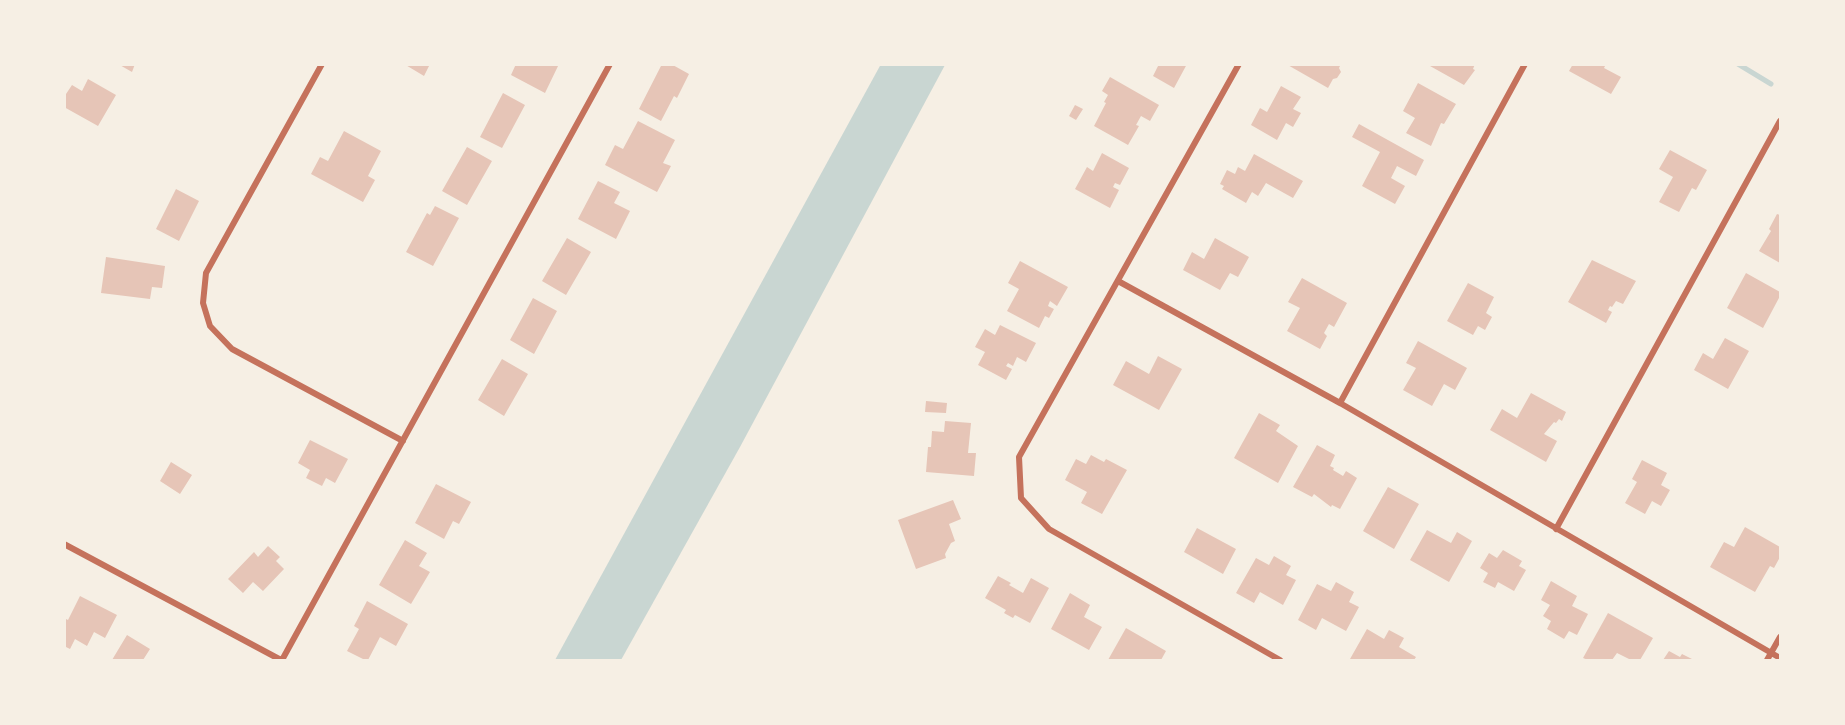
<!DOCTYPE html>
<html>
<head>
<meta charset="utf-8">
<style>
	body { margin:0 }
	#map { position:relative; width:1845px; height:725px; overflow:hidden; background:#f6efe4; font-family:Jost,sans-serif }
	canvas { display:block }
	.frame { position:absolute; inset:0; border:66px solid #f6efe4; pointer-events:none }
</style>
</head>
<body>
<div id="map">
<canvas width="1845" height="725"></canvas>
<div class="frame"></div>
</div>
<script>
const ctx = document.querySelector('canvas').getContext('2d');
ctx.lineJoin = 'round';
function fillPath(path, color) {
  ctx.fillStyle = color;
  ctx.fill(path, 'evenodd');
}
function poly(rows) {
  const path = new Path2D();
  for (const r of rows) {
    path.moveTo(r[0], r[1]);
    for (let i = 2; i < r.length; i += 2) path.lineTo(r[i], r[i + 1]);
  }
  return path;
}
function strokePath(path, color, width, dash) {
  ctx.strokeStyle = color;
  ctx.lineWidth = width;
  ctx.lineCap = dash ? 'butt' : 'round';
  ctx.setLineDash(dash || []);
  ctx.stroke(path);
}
fillPath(poly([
	[881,64,945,65,740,447,621,660,555,660]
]), '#c9d6d2');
strokePath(poly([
	[1738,64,1771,84]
]), '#c9d6d2', 5);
fillPath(poly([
	[118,64,135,64,132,72],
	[404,64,430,64,424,76],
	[516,64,559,64,545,93,511,75],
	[662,64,671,64,689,74,677,98,674,96,661,121,639,109],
	[1159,64,1187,64,1174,88,1153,76],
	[1286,64,1341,64,1339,68,1341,72,1337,78,1333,79,1328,88],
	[1431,64,1475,64,1473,69,1475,70,1464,85,1430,66],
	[1573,64,1606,64,1604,68,1621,77,1611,94,1569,71],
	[1110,77,1159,105,1150,121,1141,116,1136,125,1139,126,1128,145,1094,126,1106,103,1104,102,1108,95,1102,91],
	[88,79,116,95,98,126,64,107,64,97,72,85,82,91],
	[1418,83,1456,104,1444,124,1441,123,1431,146,1406,133,1415,118,1403,111],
	[1281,86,1301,97,1293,109,1301,113,1293,127,1286,123,1277,140,1251,125,1260,108,1267,112],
	[503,93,525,105,502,148,480,137],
	[1075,105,1083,109,1076,120,1069,116],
	[638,121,675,140,663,163,671,166,657,192,605,165,615,145,623,149],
	[1359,124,1424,160,1416,176,1397,166,1391,178,1405,186,1395,204,1362,186,1380,152,1352,137],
	[344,131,381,151,368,176,375,180,363,202,311,174,320,157,328,161],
	[467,147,492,161,467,205,442,191],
	[1670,150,1707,170,1696,190,1692,188,1679,212,1659,202,1673,177,1659,169],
	[1102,153,1129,168,1120,185,1115,183,1113,187,1119,190,1110,208,1075,189,1087,167,1093,171],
	[1254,154,1303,181,1293,198,1266,183,1258,196,1252,192,1246,203,1222,189,1224,186,1220,184,1227,170,1235,174,1238,167,1245,171],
	[598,181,620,192,614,203,630,211,616,239,578,219],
	[176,189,199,201,179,241,156,229],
	[435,206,459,218,433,266,406,252,427,213,430,215],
	[1777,214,1780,215,1780,263,1759,251,1771,231,1769,229],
	[567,238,591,252,566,295,542,281],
	[1215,238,1249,257,1238,277,1230,273,1220,290,1183,270,1192,252,1204,259],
	[106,257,165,266,162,288,152,287,150,299,101,293],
	[1592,260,1636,281,1623,304,1616,301,1612,307,1610,306,1608,310,1612,312,1606,323,1568,302],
	[1020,261,1068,287,1057,306,1050,301,1048,306,1054,309,1049,318,1045,316,1039,328,1007,311,1019,289,1008,283],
	[1746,273,1780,292,1780,296,1763,328,1727,308],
	[1302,278,1347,303,1334,327,1329,324,1324,333,1327,336,1320,349,1287,331,1300,308,1288,302],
	[1468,283,1494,297,1486,313,1492,317,1485,330,1478,326,1473,335,1447,321],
	[533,298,557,311,534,354,510,340],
	[1000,325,1036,343,1026,362,1017,357,1013,366,1008,363,1006,366,1012,369,1006,380,978,365,985,352,975,347,985,329,995,335],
	[1725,338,1749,351,1728,389,1694,370,1703,353,1713,359],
	[1418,341,1467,368,1455,390,1444,384,1432,406,1403,390,1416,368,1406,363],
	[1158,356,1182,369,1159,410,1113,385,1126,361,1149,374],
	[502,359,528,374,504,416,478,400],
	[1531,393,1566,412,1562,421,1559,419,1556,423,1554,422,1544,434,1557,441,1546,462,1490,430,1502,409,1517,418],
	[926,401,947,403,946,413,925,412],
	[1259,413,1280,425,1276,431,1298,446,1278,483,1234,458],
	[945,421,971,423,968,453,976,453,974,476,926,472,928,447,931,447,932,431,944,432],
	[310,440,348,459,335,483,326,478,322,486,306,478,310,470,298,463],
	[1317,445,1335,455,1330,466,1334,468,1333,470,1343,476,1346,471,1357,478,1340,509,1332,505,1331,507,1314,494,1312,497,1293,487],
	[1091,455,1104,462,1106,459,1127,470,1102,514,1081,503,1087,492,1065,480,1076,459,1086,464],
	[1642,460,1667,473,1661,485,1670,490,1661,506,1652,501,1645,514,1625,503,1637,482,1632,479],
	[171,462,192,475,180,494,160,481],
	[436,484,471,502,459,524,453,521,444,539,415,523],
	[1388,487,1419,504,1394,549,1363,531],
	[953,500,961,519,949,524,955,541,951,543,945,554,946,558,916,569,898,520],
	[1745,527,1780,547,1780,557,1774,568,1770,566,1755,592,1710,567,1724,542,1734,547],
	[1197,528,1236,549,1223,574,1184,552],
	[1427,530,1451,543,1457,532,1472,541,1449,582,1410,560],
	[405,540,427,553,419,566,430,572,411,604,379,585],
	[268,546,280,557,276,561,284,569,263,591,253,582,243,593,228,579,254,552,258,557],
	[1503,550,1522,561,1519,566,1526,570,1514,591,1498,582,1495,588,1483,582,1488,573,1480,568,1489,553,1497,558],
	[1274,556,1291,566,1286,575,1296,580,1283,605,1260,592,1254,603,1236,593,1256,558,1269,565],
	[998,576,1011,583,1009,585,1023,593,1031,578,1049,588,1030,623,1015,615,1013,618,1004,613,1006,610,985,598],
	[1551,581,1577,596,1572,606,1588,614,1577,635,1569,631,1564,639,1547,629,1551,621,1543,616,1550,605,1541,600],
	[1336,582,1354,592,1349,602,1359,607,1346,631,1322,618,1316,630,1298,620,1317,584,1331,591],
	[1070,593,1090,605,1084,617,1102,627,1089,650,1051,629],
	[80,596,117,615,105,638,94,632,87,646,75,639,70,649,64,646,64,618,68,620],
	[367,601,408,624,396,646,380,637,368,660,365,660,347,651,359,629,354,626],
	[1608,613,1653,638,1640,660,1631,660,1617,653,1612,660,1588,660,1583,658],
	[1126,628,1166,651,1161,660,1108,660],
	[1367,629,1384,639,1389,630,1404,638,1399,647,1416,657,1414,660,1353,660,1350,659],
	[127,635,150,649,143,660,112,660],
	[1669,651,1680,657,1682,654,1694,660,1663,660]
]), '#e6c5b7');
strokePath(poly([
	[322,64,206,273,203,303,210,326,232,349,403,441],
	[1239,64,1019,457,1021,498,1049,529,1280,660],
	[1118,281,1340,403,1780,658],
	[1340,403,1525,64],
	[1556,529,1780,121],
	[64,544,281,660],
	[282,660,610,64],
	[1767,660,1780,637]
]), '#c5725c', 6);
</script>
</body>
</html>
